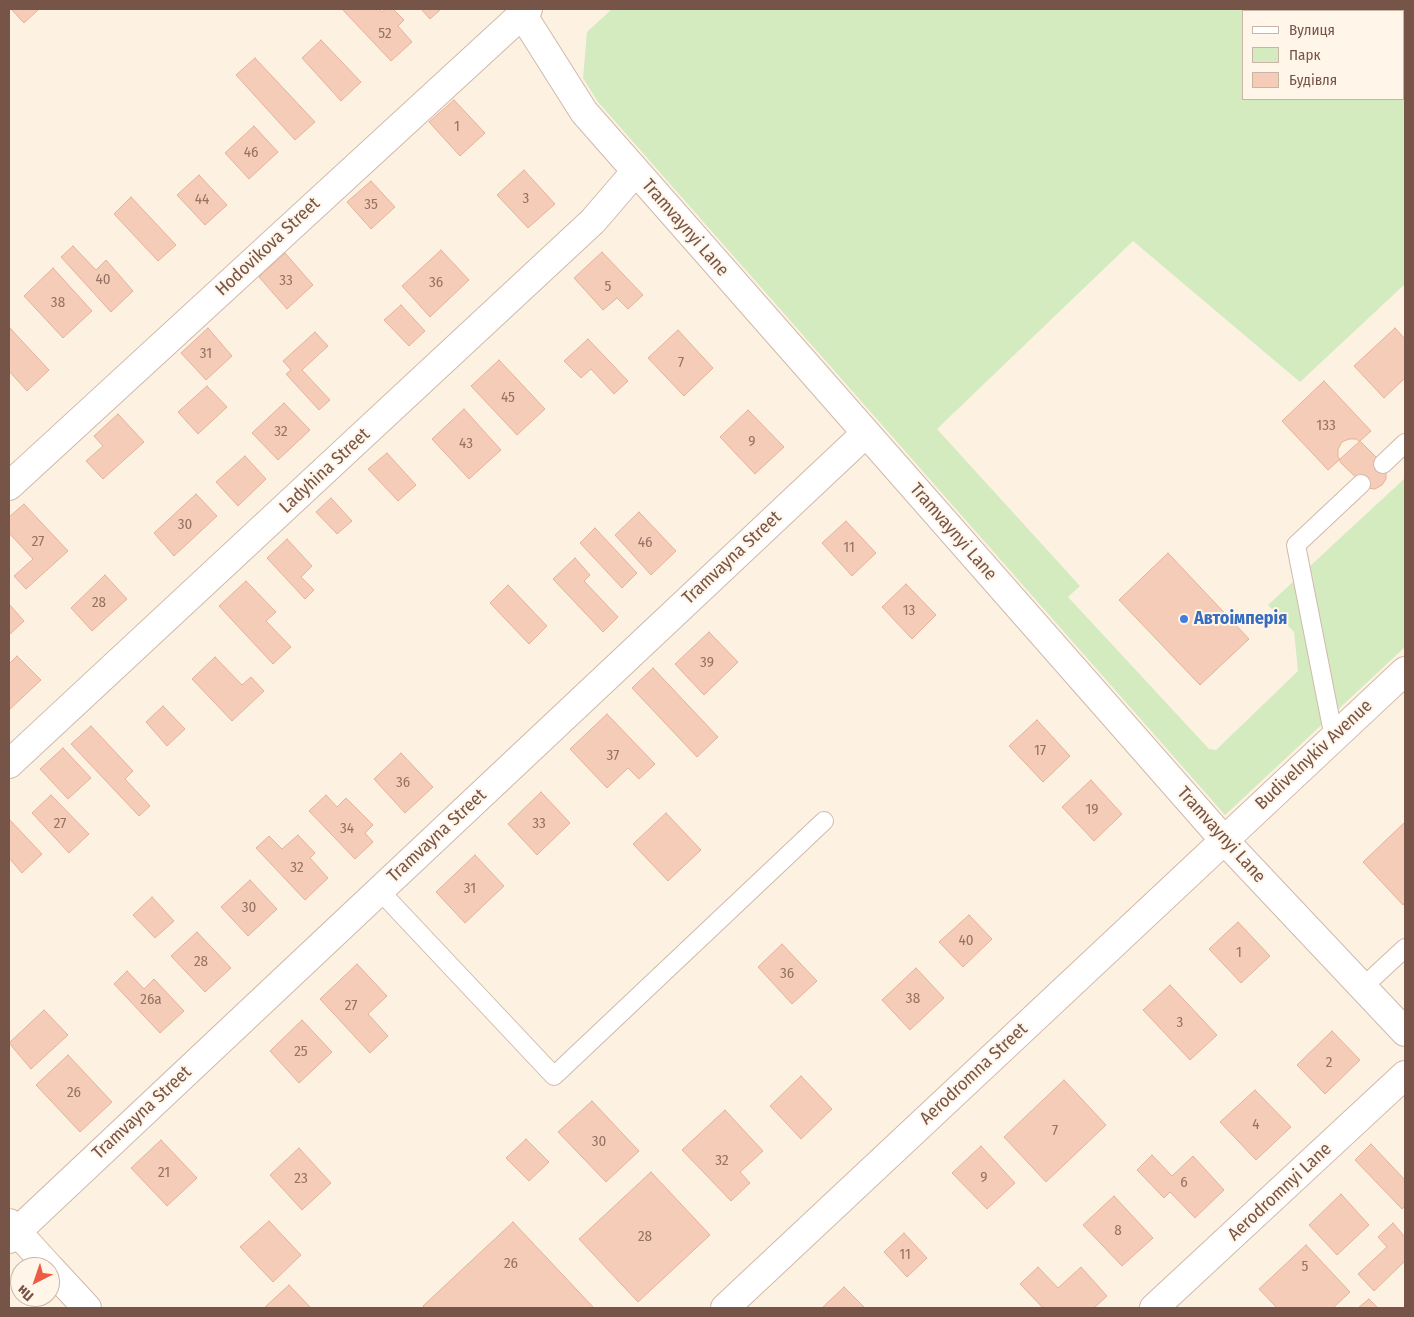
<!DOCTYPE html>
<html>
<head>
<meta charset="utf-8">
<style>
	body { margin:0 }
	#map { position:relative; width:1414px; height:1317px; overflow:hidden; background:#fdf1e2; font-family:"Fira Sans Condensed",sans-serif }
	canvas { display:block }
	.frame { position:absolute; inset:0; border:10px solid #765447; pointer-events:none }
	.legend { position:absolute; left:1242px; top:10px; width:162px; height:90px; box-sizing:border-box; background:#fff5e9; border:1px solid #c8b5a8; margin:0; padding:6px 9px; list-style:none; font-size:15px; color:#765447 }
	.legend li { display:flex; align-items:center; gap:10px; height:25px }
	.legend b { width:25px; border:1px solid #c8b5a8 }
	.north { position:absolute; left:10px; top:1257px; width:50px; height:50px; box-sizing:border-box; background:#fff5e9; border:1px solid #c8b5a8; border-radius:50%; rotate:221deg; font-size:14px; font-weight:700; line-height:20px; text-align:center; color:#765447 }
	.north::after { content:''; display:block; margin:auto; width:18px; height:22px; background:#ec5b42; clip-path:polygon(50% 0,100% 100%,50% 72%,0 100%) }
</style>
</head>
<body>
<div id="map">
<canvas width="1414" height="1317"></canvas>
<div class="frame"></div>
<ul class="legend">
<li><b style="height:6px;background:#fff"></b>Вулиця</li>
<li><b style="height:14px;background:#d4ebc0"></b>Парк</li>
<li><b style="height:14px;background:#f4ccb8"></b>Будівля</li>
</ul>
<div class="north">Пн</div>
</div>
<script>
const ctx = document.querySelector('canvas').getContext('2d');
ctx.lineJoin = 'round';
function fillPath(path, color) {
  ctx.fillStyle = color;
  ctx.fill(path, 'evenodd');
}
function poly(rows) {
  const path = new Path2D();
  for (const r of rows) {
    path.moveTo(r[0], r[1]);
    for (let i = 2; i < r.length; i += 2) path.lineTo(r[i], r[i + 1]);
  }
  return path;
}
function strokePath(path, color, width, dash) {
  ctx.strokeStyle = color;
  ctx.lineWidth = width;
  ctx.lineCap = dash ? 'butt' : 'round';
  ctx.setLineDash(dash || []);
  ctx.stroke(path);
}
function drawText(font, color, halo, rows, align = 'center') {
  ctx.font = font + ' "Fira Sans Condensed",sans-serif';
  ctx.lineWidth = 4;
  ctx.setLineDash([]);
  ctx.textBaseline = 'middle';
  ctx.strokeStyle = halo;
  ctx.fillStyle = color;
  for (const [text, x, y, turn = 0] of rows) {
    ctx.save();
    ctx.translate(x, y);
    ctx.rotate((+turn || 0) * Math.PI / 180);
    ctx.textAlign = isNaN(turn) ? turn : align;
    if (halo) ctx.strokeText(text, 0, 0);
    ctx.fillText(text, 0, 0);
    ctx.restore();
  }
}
fillPath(poly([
	[612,9,1405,9,1405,284,1300,382,1133,241,937,429,1080,586,1068,597,1209,749,1216,750,1298,671,1294,632,1268,605,1405,478,1405,647,1225,815,598,102,583,78,587,32],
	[1243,11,1403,11,1403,99,1243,99]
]), '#d4ebc0');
const building = poly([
	[11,9,39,9,24,23,11,9],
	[342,9,379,9,382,12,386,9,393,9,404,20,398,26,412,42,391,61,342,9],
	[421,9,441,9,430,19,421,9],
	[321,40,361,82,341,101,302,58,321,40],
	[255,58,315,122,295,140,236,75,255,58],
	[454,100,485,133,460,156,429,122,454,100],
	[254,126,278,152,249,179,225,153,254,126],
	[524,170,555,204,528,228,497,195,524,170],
	[199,175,227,205,205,225,177,195,199,175],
	[371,181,395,207,371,229,347,202,371,181],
	[131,197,176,245,158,261,114,214,131,197],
	[73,246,96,270,106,260,133,291,111,312,61,257,73,246],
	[441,250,469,280,430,317,402,286,441,250],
	[602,252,643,295,628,309,617,298,603,310,574,278,602,252],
	[285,253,313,285,287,309,259,277,285,253],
	[53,268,92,311,63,338,24,296,53,268],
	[401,305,425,331,409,346,384,320,401,305],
	[9,327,49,370,27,391,9,371,9,327],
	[208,328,232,356,206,380,181,353,208,328],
	[1395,328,1405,339,1405,378,1384,398,1354,366,1395,328],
	[678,330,713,368,684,396,648,358,678,330],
	[315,332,328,346,302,370,330,400,319,410,286,374,291,370,283,361,315,332],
	[588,339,628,381,614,394,591,369,581,378,564,361,588,339],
	[499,360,545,409,517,435,471,386,499,360],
	[1324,381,1371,431,1328,470,1282,421,1324,381],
	[207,386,227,407,198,434,178,412,207,386],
	[284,403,310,430,278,460,252,433,284,403],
	[464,409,501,450,469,479,432,439,464,409],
	[748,410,784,447,755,474,720,437,748,410],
	[118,414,144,442,103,479,86,461,103,446,94,436,118,414],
	[1349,439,1356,439,1362,443,1383,464,1386,471,1386,479,1382,485,1375,489,1367,488,1341,463,1338,456,1338,449,1342,442,1349,439],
	[387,453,416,485,398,501,368,469,387,453],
	[245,456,266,479,238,506,216,482,245,456],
	[196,494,217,516,174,556,154,533,196,494],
	[331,498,352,521,337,534,316,512,331,498],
	[24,504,68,551,26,589,14,576,33,559,9,533,9,517,24,504],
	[639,512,676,551,651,575,615,535,639,512],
	[846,521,876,553,852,576,822,543,846,521],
	[595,528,637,573,622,588,580,543,595,528],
	[287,539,312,566,301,577,314,590,305,599,267,558,287,539],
	[1168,553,1249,639,1200,685,1119,600,1168,553],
	[575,558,590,575,584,581,618,617,603,632,553,579,575,558],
	[105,575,127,599,92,631,71,608,105,575],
	[246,581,276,612,266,621,291,647,273,664,219,606,246,581],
	[906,584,936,615,912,639,882,607,906,584],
	[508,585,547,626,529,644,490,603,508,585],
	[9,604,24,621,9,635,9,604],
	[709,632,738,662,704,695,675,664,709,632],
	[17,656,41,680,9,710,9,664,17,656],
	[215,657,242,685,251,677,264,691,232,721,192,679,215,657],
	[653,668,718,737,697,757,632,688,653,668],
	[163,706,185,729,167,746,146,722,163,706],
	[607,714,655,764,639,779,628,768,607,788,570,749,607,714],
	[1037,720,1070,756,1043,782,1009,746,1037,720],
	[91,726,133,771,125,779,150,806,139,816,71,744,91,726],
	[63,748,91,778,68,799,40,769,63,748],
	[401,753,433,787,405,813,374,779,401,753],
	[1091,780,1122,814,1094,841,1062,807,1091,780],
	[541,792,570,823,537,855,508,824,541,792],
	[51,795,89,834,69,853,32,813,51,795],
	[326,795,337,807,346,798,373,825,365,833,373,842,355,859,309,811,326,795],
	[666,813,701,850,668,881,633,844,666,813],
	[9,819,42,854,22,873,9,858,9,819],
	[1405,822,1405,902,1403,905,1363,862,1405,822],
	[298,835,315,853,310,858,328,878,305,900,256,848,269,836,282,849,298,835],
	[475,855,504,886,465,923,436,892,475,855],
	[250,880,277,909,248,936,221,907,250,880],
	[152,897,174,921,155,938,133,915,152,897],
	[969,915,992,939,963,967,939,942,969,915],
	[1238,922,1270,956,1241,983,1209,949,1238,922],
	[197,932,231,968,205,992,171,956,197,932],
	[782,944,817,981,792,1004,758,967,782,944],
	[357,964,387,996,368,1014,388,1036,370,1053,320,999,357,964],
	[916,968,944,998,910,1030,882,1000,916,968],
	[127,971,144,989,154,979,184,1011,160,1033,114,984,127,971],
	[1170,985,1217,1035,1190,1060,1143,1010,1170,985],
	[44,1010,68,1035,31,1069,9,1043,44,1010],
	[302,1020,332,1052,299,1083,270,1051,302,1020],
	[1332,1031,1360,1060,1325,1094,1297,1065,1332,1031],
	[68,1055,112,1102,80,1132,36,1085,68,1055],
	[801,1076,832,1109,801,1139,770,1106,801,1076],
	[1064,1080,1106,1125,1046,1182,1004,1137,1064,1080],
	[1255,1090,1291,1127,1256,1160,1220,1122,1255,1090],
	[592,1101,639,1151,606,1182,558,1132,592,1101],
	[725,1110,763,1151,740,1172,750,1183,731,1201,682,1150,725,1110],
	[526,1139,549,1162,529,1181,506,1158,526,1139],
	[161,1140,197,1178,167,1206,131,1168,161,1140],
	[1371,1144,1405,1180,1405,1206,1402,1209,1355,1160,1371,1144],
	[981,1146,1015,1183,987,1209,952,1173,981,1146],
	[299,1148,331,1183,302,1210,270,1175,299,1148],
	[1152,1155,1172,1176,1193,1156,1224,1190,1195,1218,1170,1192,1164,1198,1137,1170,1152,1155],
	[651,1172,710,1235,638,1302,579,1239,651,1172],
	[1341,1194,1369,1225,1337,1255,1309,1225,1341,1194],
	[1114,1196,1153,1238,1122,1266,1083,1225,1114,1196],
	[269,1221,301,1255,273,1282,240,1247,269,1221],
	[513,1222,594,1308,425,1308,423,1306,513,1222],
	[1393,1223,1405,1237,1405,1261,1374,1291,1358,1274,1387,1247,1378,1237,1393,1223],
	[904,1233,927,1258,907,1277,884,1252,904,1233],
	[1306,1245,1350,1292,1333,1308,1277,1308,1259,1289,1306,1245],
	[1038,1267,1058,1288,1081,1267,1107,1296,1094,1308,1043,1308,1020,1284,1038,1267],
	[289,1285,311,1308,264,1308,289,1285],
	[844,1287,865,1308,822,1308,844,1287],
	[1369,1299,1378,1308,1358,1308,1369,1299]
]);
fillPath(building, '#f4ccb8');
strokePath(building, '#e7b098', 1);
const lane = poly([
	[1383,464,1405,443],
	[1334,738,1296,545,1361,484],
	[379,890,554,1076,824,821],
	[1363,987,1405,948]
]);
const street = poly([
	[522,14,584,112,1224,840,1405,1032],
	[9,486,528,9],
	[9,764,593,221,636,171],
	[9,1239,866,433],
	[1154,1308,1405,1075]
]);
const secondary = poly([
	[9,1223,49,1267],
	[50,1268,87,1308],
	[725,1308,1405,671]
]);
strokePath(lane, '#d1b9ab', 20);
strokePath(street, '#d1b9ab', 30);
strokePath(secondary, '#d4b8a8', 30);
strokePath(lane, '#fff', 18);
strokePath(street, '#fff', 28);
strokePath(secondary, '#fff', 28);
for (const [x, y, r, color] of [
	[1184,619,5,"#3f7fe0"]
]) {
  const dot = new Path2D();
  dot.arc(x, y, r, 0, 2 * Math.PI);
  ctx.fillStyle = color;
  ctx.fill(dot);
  strokePath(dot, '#fff5e9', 2);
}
drawText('15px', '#967263', null, [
	["52",385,34],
	["1",457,127],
	["46",251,153],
	["3",526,199],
	["44",202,200],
	["35",371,205],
	["40",103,280],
	["33",286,281],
	["36",436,283],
	["5",608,287],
	["38",58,303],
	["31",206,354],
	["7",681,363],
	["45",508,398],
	["133",1326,426],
	["32",281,432],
	["9",752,442],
	["43",466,444],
	["30",185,525],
	["27",38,542],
	["46",645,543],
	["11",849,548],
	["28",99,603],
	["13",909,611],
	["39",707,663],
	["17",1040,751],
	["37",613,756],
	["36",403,783],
	["19",1092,810],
	["27",60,824],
	["33",539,824],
	["34",347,829],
	["32",297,868],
	["31",470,889],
	["30",249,908],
	["40",966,941],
	["1",1239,953],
	["28",201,962],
	["36",787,974],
	["38",913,999],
	["26а",151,1000],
	["27",351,1006],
	["3",1180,1023],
	["25",301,1052],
	["2",1329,1063],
	["26",74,1093],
	["4",1256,1125],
	["7",1055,1131],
	["30",599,1142],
	["32",722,1161],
	["21",164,1173],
	["9",984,1178],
	["23",301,1179],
	["6",1184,1183],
	["8",1118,1231],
	["28",645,1237],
	["11",905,1255],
	["26",511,1264],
	["5",1305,1267]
]);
drawText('18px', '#765447', '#fff5e9', [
	["Tramvaynyi Lane",685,228,49],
	["Hodovikova Street",268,247,-43],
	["Ladyhina Street",325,471,-43],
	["Tramvaynyi Lane",953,532,49],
	["Tramvayna Street",732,558,-43],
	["Budivelnykiv Avenue",1314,755,-43],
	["Tramvaynyi Lane",1221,835,48],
	["Tramvayna Street",437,836,-43],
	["Aerodromna Street",974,1074,-43],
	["Tramvayna Street",142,1113,-43],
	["Aerodromnyi Lane",1280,1192,-43]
]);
drawText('bold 18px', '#366cbe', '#fff5e9', [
	["Автоімперія",1194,619]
], 'left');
</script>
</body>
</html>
